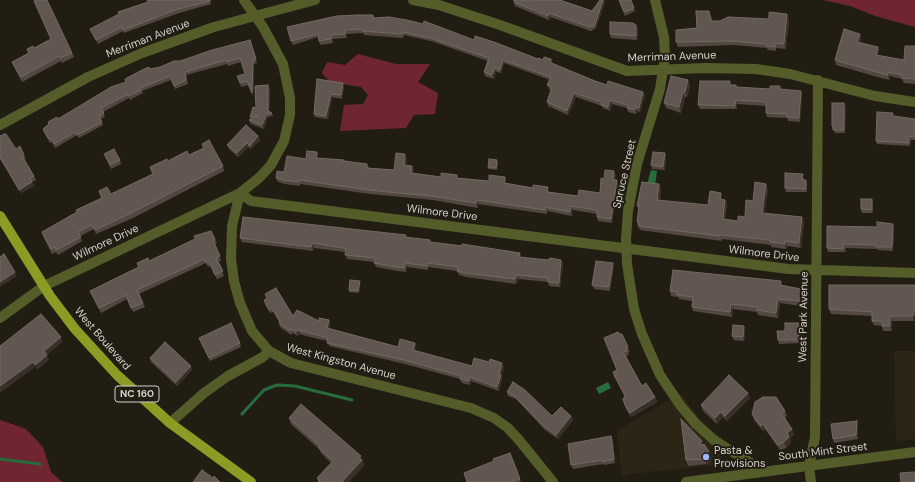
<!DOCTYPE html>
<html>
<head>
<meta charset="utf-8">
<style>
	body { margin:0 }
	canvas { display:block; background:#221d13 }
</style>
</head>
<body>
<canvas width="915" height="482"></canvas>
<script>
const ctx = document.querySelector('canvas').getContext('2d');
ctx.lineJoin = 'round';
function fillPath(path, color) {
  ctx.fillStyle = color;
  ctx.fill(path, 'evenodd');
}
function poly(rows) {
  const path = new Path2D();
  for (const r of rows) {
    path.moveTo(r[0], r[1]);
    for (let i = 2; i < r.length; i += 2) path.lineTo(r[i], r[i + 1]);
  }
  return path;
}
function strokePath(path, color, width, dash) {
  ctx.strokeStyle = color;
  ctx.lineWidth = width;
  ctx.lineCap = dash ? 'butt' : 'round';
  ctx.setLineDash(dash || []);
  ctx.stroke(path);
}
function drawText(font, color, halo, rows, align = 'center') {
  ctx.font = font + ' "DM Sans",sans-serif';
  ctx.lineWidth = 4;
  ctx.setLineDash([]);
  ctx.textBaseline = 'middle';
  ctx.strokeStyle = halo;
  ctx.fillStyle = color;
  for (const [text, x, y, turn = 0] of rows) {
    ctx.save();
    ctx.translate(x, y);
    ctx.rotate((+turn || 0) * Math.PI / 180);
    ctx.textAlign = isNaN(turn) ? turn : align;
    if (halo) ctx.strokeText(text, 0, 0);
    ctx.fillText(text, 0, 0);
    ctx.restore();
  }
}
fillPath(poly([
	[894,351,915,351,915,439,896,441],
	[680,393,697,415,712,430,729,443,718,465,629,474,622,477,617,431]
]), '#2c2414');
fillPath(poly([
	[823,0,915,0,915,27,875,16,850,6],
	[358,54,396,64,430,64,418,82,438,93,435,114,414,115,406,128,340,131,344,105,363,104,368,95,361,87,330,82,322,73,327,62,345,65],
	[0,420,26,429,43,447,51,472,62,482,0,482]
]), '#6f2630');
fillPath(poly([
	[651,170,657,171,655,186,647,184],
	[608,382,611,388,599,394,596,388]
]), '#266c3c');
strokePath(poly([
	[242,414,264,390,277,385,295,386,352,400],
	[0,459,40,464]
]), '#266c3c', 3);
strokePath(poly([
	[244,0,263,27,283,64,290,98,290,115,284,141,271,165,259,178,240,193,232,226,231,259,234,281,240,303,252,331,269,351,291,363,471,408,494,418,508,428,519,440,553,482],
	[413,0,439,5,500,25,627,71,705,68,756,69,790,74,875,96,915,102],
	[655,0,664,37,665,57,660,89,637,164,628,211,626,239,627,264,634,309,642,334,660,375,680,405,696,424,715,441,764,471],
	[0,125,88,77,142,53,214,27,315,0],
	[0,318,44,286,240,193,251,201,789,269,915,273],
	[170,423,204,393,228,376,263,357,269,351],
	[686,482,915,452],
	[811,482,809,466,815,437,818,80]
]), '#545c2a', 10);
strokePath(poly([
	[0,216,50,296,75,329,117,375,170,423,251,482]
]), '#8c9b23', 10);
fillPath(poly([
	[210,0,211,4,179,13,124,33,123,31,98,44,90,29],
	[512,0,560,0,592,11,600,0,605,0,605,2,596,28,591,31,550,17,549,20,515,6,514,2,514,1],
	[619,0,634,8,635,11,625,16],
	[34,1,72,53,74,57,62,63,61,61,22,82,14,67,12,62,28,53,27,49,34,48,51,39],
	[373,15,374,18,474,40,538,59,553,63,595,81,607,85,643,92,645,95,640,112,637,111,636,114,628,112,627,108,612,104,610,111,603,108,602,106,576,97,568,115,548,106,547,102,551,90,549,89,547,85,550,80,504,63,501,73,496,72,494,79,485,76,484,72,488,61,431,41,404,35,403,38,364,35,363,33,346,34,347,38,332,39,333,43,320,45,318,37,293,45,291,41],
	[711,15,712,21,789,19,786,49,776,48,776,51,768,50,767,48,734,45,678,47,676,42,697,28],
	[636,25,638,29,637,40,611,38,610,34],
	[860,34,861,38,860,43,878,47,879,52,878,55,904,60,915,46,915,84,904,83,902,79,890,76,889,80,881,78,836,65,835,60],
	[250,40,257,63,254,64,253,96,248,85,241,87,240,83,245,74,241,62,228,66,227,64,186,75,188,84,175,89,171,80,142,91,143,93,130,100,129,98,103,112,105,117,101,119,103,125,79,138,77,135,55,148,52,142,50,143,44,133,43,129,49,125,48,122,58,119,126,82,150,69,160,67],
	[317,79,344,87,342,99,332,97,328,119,315,117,314,114],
	[688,80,690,86,687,97,685,97,681,113,666,108,664,103],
	[732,85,737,87,801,91,802,94,800,122,788,121,787,118,767,117,766,113,766,106,737,104,737,109,700,109,698,105],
	[270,89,269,112,272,113,273,116,268,117,264,129,251,124,249,120,251,120,250,117],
	[846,106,845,133,835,133,832,126],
	[894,116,915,119,915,140,911,140,910,146,877,144,876,141],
	[0,136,16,149,24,155,26,158,24,159,34,176,36,180,32,182,34,186,21,193,0,159],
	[258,136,260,140,251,149,248,147,238,157,229,149,227,145],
	[202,144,223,166,224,171,133,218,96,234,94,229,80,236,82,241,58,255,56,252,52,254,43,236,42,232,101,198,99,191,111,194,153,174,150,167,168,161,189,155,203,148],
	[317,152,318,156,318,158,367,164,369,168,394,170,407,158,406,165,412,166,414,170,413,173,441,177,457,175,458,178,489,181,505,177,506,181,506,183,549,191,549,192,578,196,600,193,604,179,616,175,615,180,618,185,612,223,598,221,597,217,597,214,573,210,572,216,547,211,547,214,478,204,478,208,433,200,370,194,300,184,300,186,285,184,278,182,276,178,284,172],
	[665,153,666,157,665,170,652,169,651,165],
	[104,154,120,160,121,164,111,169],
	[498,162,497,170,488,169,488,167],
	[804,178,804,180,807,184,807,192,786,192,785,188],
	[659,184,661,189,660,201,708,205,722,197,722,199,725,200,727,204,725,219,738,221,745,217,753,201,768,189,764,213,802,217,804,222,801,248,787,246,786,249,771,247,771,245,722,239,722,241,640,230,637,222,639,209,637,206],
	[872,199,873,203,873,213,862,213,861,209],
	[894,228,893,251,878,250,877,249,846,248,846,252,828,252,827,248],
	[406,235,406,237,431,242,520,253,521,257,548,260,561,260,563,264,560,287,549,286,548,282,519,279,516,284,466,277,459,275,457,271,428,267,428,270,407,267,406,272,398,271,376,267,374,262,347,259,345,252,314,248,313,251,242,242,240,238],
	[215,239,217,243,215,244,221,261,218,262,224,276,217,279,210,266,208,267,206,263,139,294,145,307,133,312,127,299,101,313,90,291,138,267,137,263,149,261],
	[614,266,610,291,594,289,592,285],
	[781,281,782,285,801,289,803,294,802,306,780,303,778,318,758,315,757,312,733,309,732,317,693,311,692,307,692,301,679,299,678,297,671,296,670,291],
	[360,283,359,293,349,292,349,290],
	[915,285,915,316,914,316,914,321,892,321,892,331,883,331,882,326,874,325,872,321,872,316,831,314,829,309],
	[265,294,293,316,319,321,329,320,330,324,329,329,398,347,415,343,416,347,415,351,472,366,504,367,501,376,502,379,499,391,471,381,470,385,462,383,460,379,405,364,329,346,328,341,318,339,299,334,298,336,292,333,291,335,280,327,279,323,279,322,273,312,270,313,265,304,264,300,267,298],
	[744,326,745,330,744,341,734,340,732,336],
	[800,326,803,329,804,341,801,341,800,343,779,344,778,340,785,331],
	[620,334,622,334,630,352,628,353,629,355,626,356,642,386,655,397,657,402,631,417,626,409,623,399,625,396,614,377,613,372,617,370],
	[199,338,240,343,241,347,210,361],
	[150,358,191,366,192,370,177,386,151,362],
	[507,392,552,416,571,416,573,420,558,439,545,430,516,399,508,396],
	[748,393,750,398,727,421,723,417,717,424,703,411,701,405],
	[785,411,787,416,785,417,794,435,790,438,791,442,786,448,780,450,765,429,763,431,754,420,752,414],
	[289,418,363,461,364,466,318,482,317,478,331,463,321,453,319,449,291,424],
	[858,425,858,439,834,443,833,439],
	[611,436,613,440,615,463,604,465,603,464,573,469,571,465],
	[703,444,710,455,711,461,707,464,688,466,686,460],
	[510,453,521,482,467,482,494,461]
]), '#534741');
fillPath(poly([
	[603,0,605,0,605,2,596,28,595,25],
	[549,13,550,17,549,20,548,16],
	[787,14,789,19,786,49,784,44],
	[636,25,638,29,637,40,636,36],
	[860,34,861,38,859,47,857,42],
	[878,47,879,52,877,59,876,55],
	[253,60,254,64,253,96,252,93],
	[503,60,504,63,501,73,500,70],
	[495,68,496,72,494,79,492,75],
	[888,72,890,76,889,80,888,75],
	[688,80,690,86,687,97,685,92],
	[343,83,344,87,342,99,341,95],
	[268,85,270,89,269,113,268,111],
	[801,91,802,94,800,122,799,118],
	[643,92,645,95,640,112,639,108],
	[683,92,685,97,681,113,679,107],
	[574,93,576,97,568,115,567,111],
	[331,94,332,97,328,119,326,116],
	[610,100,612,104,610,111,608,107],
	[736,100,737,104,737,109,735,106],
	[844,103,846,106,845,133,844,130],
	[636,107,637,111,636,114,635,110],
	[267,114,268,117,264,129,262,125],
	[258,136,260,140,251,149,250,146],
	[909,136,911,140,910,146,909,143],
	[247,143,248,147,238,157,237,153],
	[317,152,318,156,318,162,316,158],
	[665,153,666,157,665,170,663,167],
	[405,154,407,158,406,169,404,165],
	[412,166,414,170,413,177,411,173],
	[614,171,616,175,614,184,613,180],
	[505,177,506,181,506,187,504,183],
	[617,180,618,185,612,223,611,219],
	[806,180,807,184,807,192,806,189],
	[32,182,34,186,21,193,19,190],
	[659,184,661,189,659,205,657,200],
	[766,184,768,189,764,217,762,213],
	[721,193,722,197,722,204,720,199],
	[872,199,873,203,873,213,872,210],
	[477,200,478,204,478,208,476,203],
	[725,200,727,204,724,223,723,219],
	[571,206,573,210,572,216,570,212],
	[802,217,804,222,801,248,799,243],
	[893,224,894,228,893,251,892,247],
	[785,241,787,246,786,249,785,244],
	[313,243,314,248,313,251,311,247],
	[844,244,846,248,846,252,844,249],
	[561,260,563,264,560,287,559,283],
	[405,263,407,267,406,272,405,268],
	[613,263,614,266,610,291,609,287],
	[15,272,17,276,0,287,0,282],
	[518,275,519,279,516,284,515,279],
	[360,281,360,283,359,293,358,291],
	[801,289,803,294,802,306,800,301],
	[778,299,780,303,778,318,776,313],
	[731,304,733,309,732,317,730,312],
	[913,311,914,316,914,321,913,316],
	[890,316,892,321,892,331,890,326],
	[329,320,330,324,328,332,327,328],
	[744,326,745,330,744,341,743,337],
	[802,326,803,329,804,341,802,337],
	[298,330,299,334,298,336,296,332],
	[61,337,62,342,46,356,44,351],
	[415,343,416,347,415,354,413,350],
	[47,355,49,360,37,370,35,365],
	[33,362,35,367,0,393,0,386],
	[502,363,504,367,501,376,502,379,499,391,497,387,499,375],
	[191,366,192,370,177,386,176,382],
	[470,377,471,381,470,385,469,381],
	[748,393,750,398,727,421,725,416],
	[655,397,657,402,631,417,630,413],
	[721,412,723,417,717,424,715,418],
	[571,416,573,420,558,439,556,435],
	[857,421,858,425,858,439,856,435],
	[763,424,765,429,763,431,761,426],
	[792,429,794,435,790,438,791,442,786,448,784,442,787,433],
	[611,436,613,440,615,463,614,459],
	[702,441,704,446,702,448,700,443],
	[708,450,711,461,707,464,705,459],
	[361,456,364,466,349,482,342,482]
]), '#393029');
const building = poly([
	[36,0,47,0,72,53,60,58,59,56,21,77,12,62,29,53,27,49,33,46,34,48,51,39,34,1,36,0],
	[147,0,210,0,210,1,178,9,123,30,122,27,96,40,90,29,119,14,118,12,148,2,147,0],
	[515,0,560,0,592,11,600,0,603,0,595,25,590,27,549,13,548,16,514,2,515,0],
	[619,0,631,0,634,8,624,12,619,0],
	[696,11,709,11,711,21,720,21,728,17,769,19,769,12,787,14,784,44,775,43,775,47,766,46,766,44,732,41,676,42,676,30,697,28,696,11],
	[357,15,373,15,373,18,389,17,407,20,423,24,424,21,474,40,475,36,494,42,538,59,538,58,543,60,544,57,551,59,551,63,595,81,607,85,608,81,643,92,639,108,636,107,635,110,627,108,628,105,610,100,608,107,601,105,602,102,574,93,567,111,547,102,552,87,547,85,551,77,503,60,500,70,495,68,492,75,484,72,489,58,430,38,402,32,402,34,362,31,362,29,345,30,345,34,331,35,331,39,319,41,318,34,291,41,287,27,337,16,357,15],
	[610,22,633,23,636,25,636,36,610,34,610,22],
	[844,29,860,34,857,42,878,47,876,55,904,60,905,46,915,46,915,79,902,78,902,75,888,72,888,75,880,73,835,60,844,29],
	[250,40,256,59,253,60,252,93,247,81,240,83,237,76,245,74,240,58,227,62,226,60,185,72,186,80,174,86,170,76,140,88,141,90,128,96,128,94,101,108,104,113,99,116,102,122,77,135,75,132,54,144,50,138,49,139,43,129,49,124,48,122,57,117,58,119,111,87,126,82,125,79,142,70,149,67,150,69,160,67,174,61,180,61,212,50,250,40],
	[671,76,688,80,685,92,683,92,679,107,664,103,671,76],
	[317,79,343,83,341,95,331,94,326,116,314,114,317,79],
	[700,81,730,81,730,85,736,85,736,87,770,89,770,86,780,86,780,89,801,91,799,118,787,117,787,114,766,113,766,102,736,100,735,106,698,105,700,81],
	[268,85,268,111,272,113,267,114,262,125,249,120,259,115,250,117,253,107,256,108,255,86,268,85],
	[832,103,844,103,844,130,833,130,833,126,832,126,832,103],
	[877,112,893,113,893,116,915,119,915,137,909,136,909,143,876,141,877,112],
	[246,125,258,136,250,146,247,143,237,153,227,145,246,125],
	[4,134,6,134,16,149,20,146,24,155,22,156,34,176,30,179,32,182,19,190,0,157,0,136,4,134],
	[209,140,223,166,131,213,95,230,92,225,78,232,81,237,56,250,55,247,51,249,42,232,77,212,76,210,102,198,99,191,107,187,111,194,153,174,150,167,167,159,168,161,187,151,189,155,204,148,202,144,209,140],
	[114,149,120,160,110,165,104,154,114,149],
	[307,151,317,152,316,158,344,160,344,161,367,164,367,168,394,170,396,153,405,154,404,165,412,166,411,173,441,177,441,173,457,175,456,178,489,181,489,175,505,177,504,183,533,188,533,185,548,187,547,192,578,196,579,190,600,193,601,178,604,179,605,170,614,171,613,180,617,180,611,219,597,217,597,210,571,206,570,212,545,207,545,210,477,200,476,203,431,196,368,190,299,180,298,182,283,180,276,178,277,171,284,172,287,156,306,159,307,151],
	[653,152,665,153,663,167,651,165,653,152],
	[489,159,497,160,496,168,488,167,489,159],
	[785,173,803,174,802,180,806,180,806,189,785,188,785,173],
	[642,182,659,184,657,200,708,205,710,191,721,193,720,199,725,200,723,219,738,221,738,216,745,217,746,200,753,201,755,182,766,184,762,213,802,217,799,243,785,241,785,244,770,242,770,240,721,235,720,236,638,226,639,222,637,222,639,206,637,206,642,182],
	[861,199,872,199,872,210,861,209,861,199],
	[243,217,406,235,405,237,430,240,430,242,462,246,462,244,520,253,519,257,548,260,550,258,561,260,559,283,548,282,548,278,518,275,515,279,465,273,457,271,458,267,427,263,427,266,405,263,405,268,396,267,374,263,375,258,345,255,346,249,343,248,313,243,311,247,240,238,243,217],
	[877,222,893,224,892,247,876,247,876,245,844,244,844,249,827,248,827,226,877,227,877,222],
	[211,231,215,239,213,240,220,256,216,258,223,271,215,275,209,261,206,263,205,259,137,290,143,303,131,308,126,295,99,308,90,291,139,267,137,263,148,258,149,261,195,239,194,236,211,231],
	[4,254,15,272,0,282,0,257,4,254],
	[596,261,613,263,609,287,592,285,596,261],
	[673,270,781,281,780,285,801,289,800,301,778,299,776,313,757,310,757,307,731,304,730,312,692,307,693,297,677,295,677,292,670,291,673,270],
	[350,280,360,281,358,291,349,290,350,280],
	[829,285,915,285,915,311,913,311,913,316,890,316,890,326,882,326,882,321,872,321,872,312,829,309,829,285],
	[276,288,293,316,297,310,319,321,319,318,329,320,327,328,398,347,400,339,415,343,413,350,472,366,474,358,489,362,490,359,502,363,499,375,501,375,497,387,470,377,469,381,460,379,461,376,404,360,327,343,328,338,317,335,298,330,296,332,291,329,290,331,279,323,280,321,272,308,269,310,264,300,267,298,265,294,276,288],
	[41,314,61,337,44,351,47,355,35,365,33,362,0,386,0,346,41,314],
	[231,323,240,343,209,358,199,338,231,323],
	[785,323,799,323,799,326,802,326,802,337,799,337,799,340,778,340,777,331,785,331,785,323],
	[733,325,744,326,743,337,732,336,733,325],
	[618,332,620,334,622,334,628,347,626,348,627,351,623,352,642,386,646,383,655,397,630,413,625,405,623,399,625,396,613,372,617,370,604,338,618,332],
	[165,342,191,366,176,382,150,358,165,342],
	[729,375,748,393,725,416,721,412,715,418,701,405,729,375],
	[513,382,525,390,552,416,561,407,571,416,556,435,544,426,514,396,507,392,513,382],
	[763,397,776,397,785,411,781,413,792,429,787,433,789,437,784,442,778,445,763,424,761,426,752,414,755,402,763,397],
	[301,404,361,456,359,458,362,460,342,482,318,482,320,480,317,478,333,461,319,448,320,446,289,418,301,404],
	[681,419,702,441,700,443,702,445,704,444,708,450,709,456,705,459,686,460,681,419],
	[857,421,856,435,833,439,831,424,857,421],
	[611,436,614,459,603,462,602,460,571,465,568,444,611,436],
	[510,453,520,479,511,482,467,482,464,473,494,461,493,459,510,453],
	[202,470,213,478,214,476,220,482,193,482,202,470],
	[915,472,915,482,901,482,900,473,915,472]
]);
fillPath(building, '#615650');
strokePath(building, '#736963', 1);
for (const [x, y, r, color] of [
	[706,457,4,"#a0b3fd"]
]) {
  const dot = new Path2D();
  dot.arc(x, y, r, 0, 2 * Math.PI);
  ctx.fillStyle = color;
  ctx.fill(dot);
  strokePath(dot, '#221d13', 1.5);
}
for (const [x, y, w] of [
	[137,394,44]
]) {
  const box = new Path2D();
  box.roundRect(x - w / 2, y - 8, w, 16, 3);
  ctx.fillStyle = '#221d13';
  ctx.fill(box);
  strokePath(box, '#d5d1ca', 1);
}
drawText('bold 10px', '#d5d1ca', null, [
	["NC 160",137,394]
]);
drawText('11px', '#d5d1ca', '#221d13', [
	["Merriman Avenue",148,39,-21],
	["Merriman Avenue",672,57,-2],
	["Spruce Street",625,174,-77],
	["Wilmore Drive",442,213,7],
	["Wilmore Drive",106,243,-25],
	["Wilmore Drive",764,254,7],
	["West Park Avenue",804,317,-89],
	["West Boulevard",102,339,49],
	["West Kingston Avenue",341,362,15],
	["South Mint Street",823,452,-7]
]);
drawText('11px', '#d5d1ca', '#221d13', [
	["Pasta &",714,451],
	["Provisions",714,464]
], 'left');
</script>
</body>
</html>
